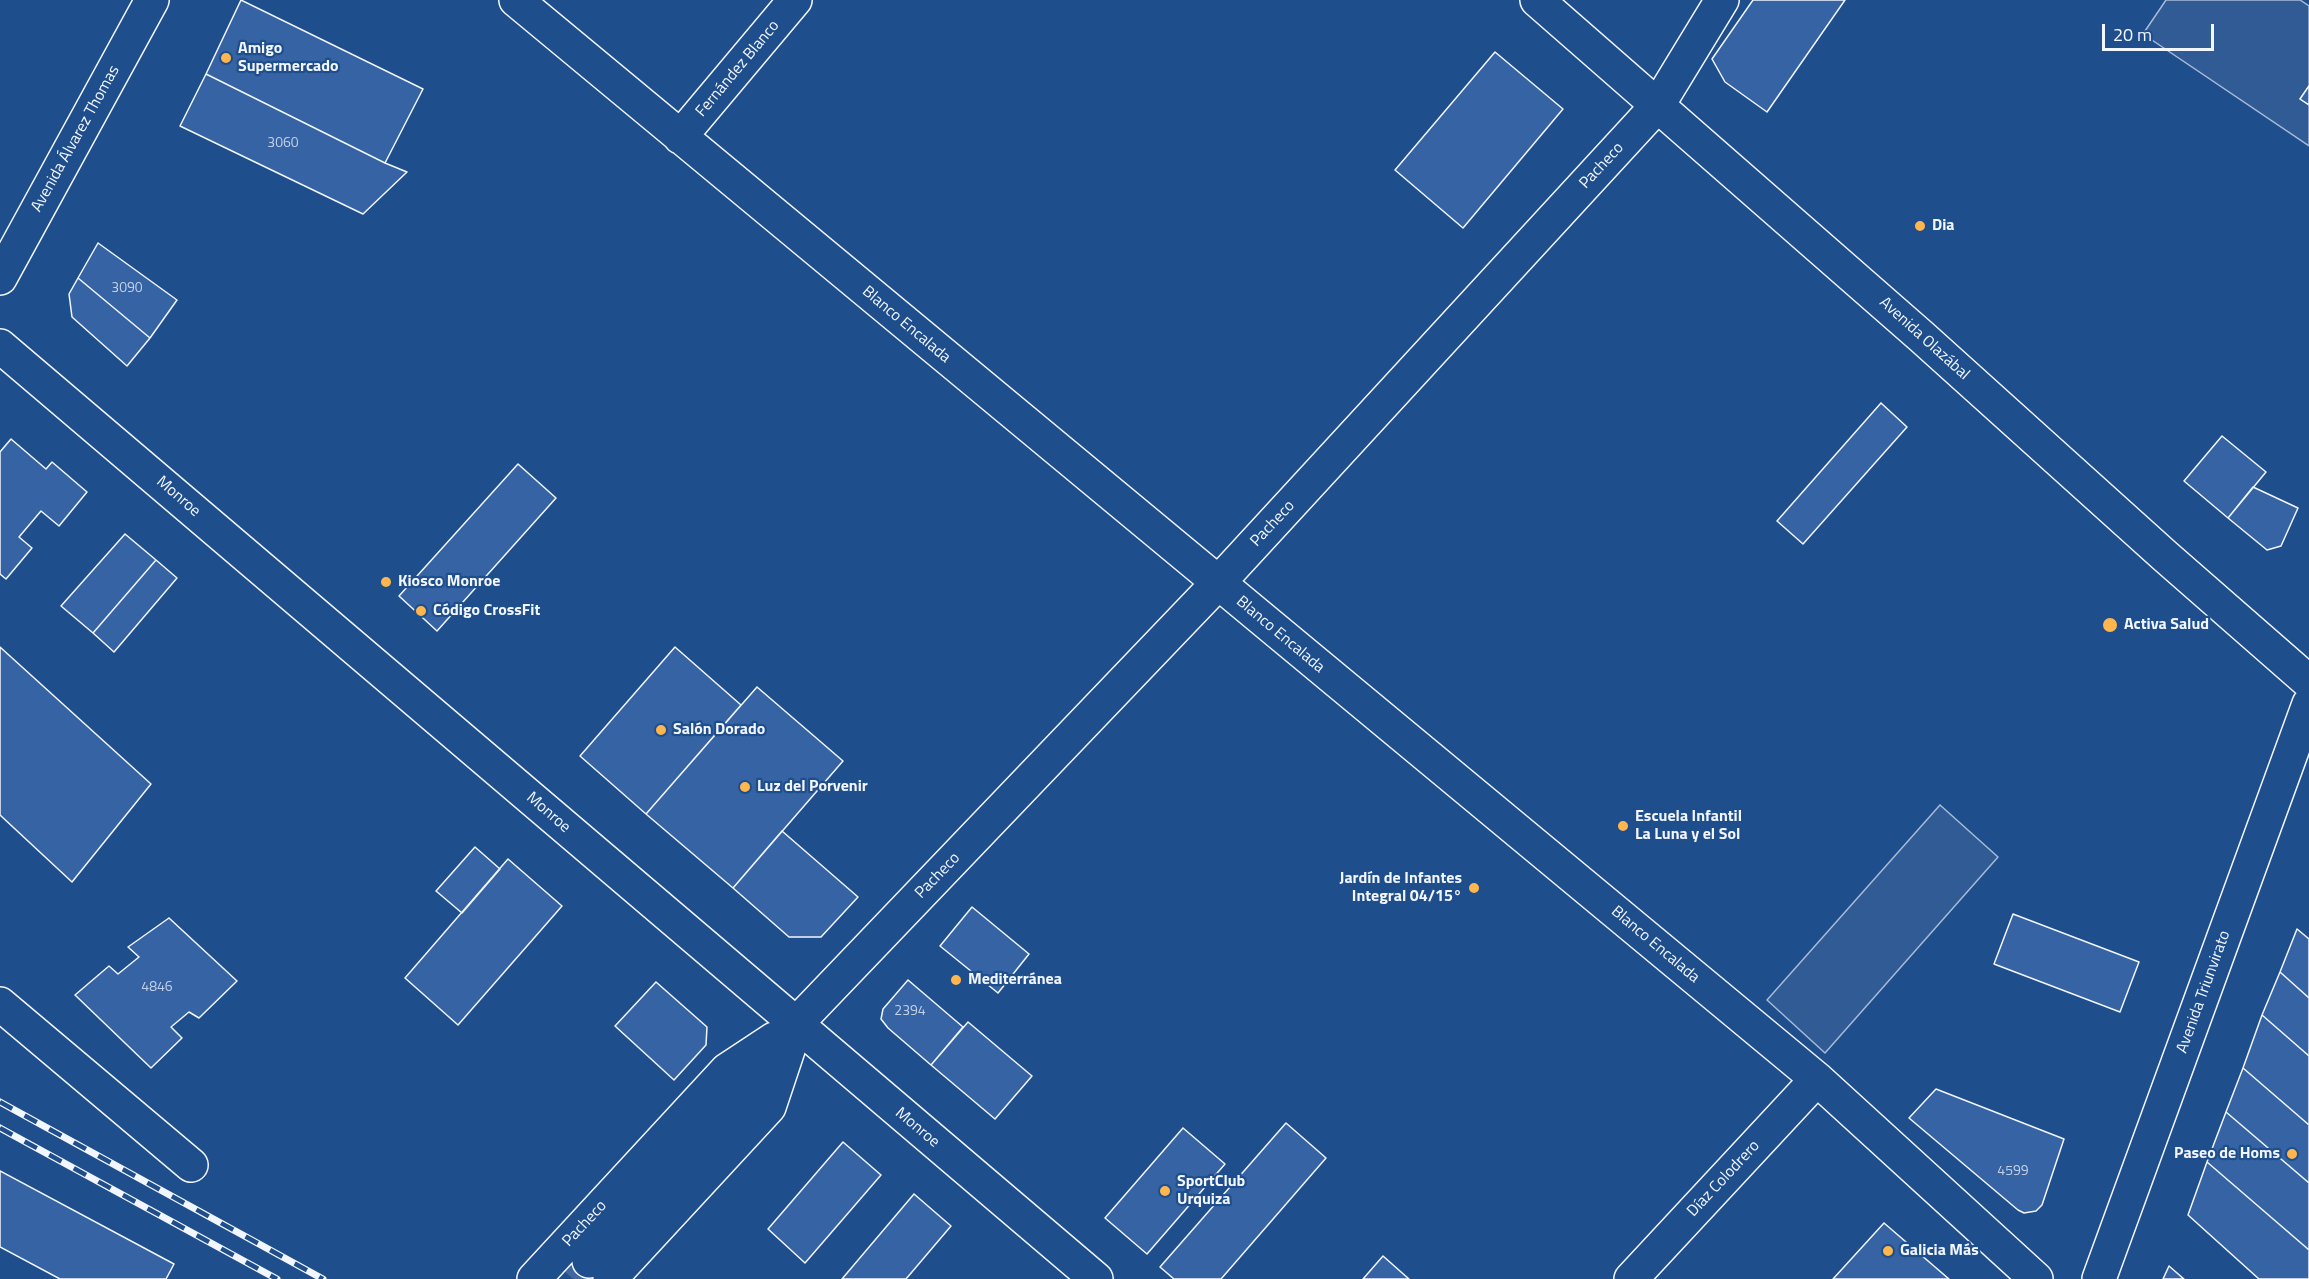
<!DOCTYPE html>
<html>
<head>
<meta charset="utf-8">
<style>
	body { margin:0 }
	#map { position:relative; width:2309px; height:1279px; overflow:hidden; background:#1f4e8c; font-family:"Titillium Web",sans-serif }
	canvas { display:block }
	.scale { position:absolute; left:2102px; top:24px; width:112px; height:27px; box-sizing:border-box; border:3px solid #f2f6ff; border-top:0; padding-left:8px; font-size:18px; line-height:21px; white-space:nowrap; color:#f2f6ff; -webkit-text-stroke:4px #1f4e8c; paint-order:stroke }
</style>
</head>
<body>
<div id="map">
<canvas width="2309" height="1279"></canvas>
<div class="scale">20 m</div>
</div>
<script>
const ctx = document.querySelector('canvas').getContext('2d');
ctx.lineJoin = 'round';
function fillPath(path, color) {
  ctx.fillStyle = color;
  ctx.fill(path, 'evenodd');
}
function poly(rows) {
  const path = new Path2D();
  for (const r of rows) {
    path.moveTo(r[0], r[1]);
    for (let i = 2; i < r.length; i += 2) path.lineTo(r[i], r[i + 1]);
  }
  return path;
}
function strokePath(path, color, width, dash) {
  ctx.strokeStyle = color;
  ctx.lineWidth = width;
  ctx.lineCap = dash ? 'butt' : 'round';
  ctx.setLineDash(dash || []);
  ctx.stroke(path);
}
function drawText(font, color, halo, rows, align = 'center') {
  ctx.font = font + ' "Titillium Web",sans-serif';
  ctx.lineWidth = 4.5;
  ctx.setLineDash([]);
  ctx.textBaseline = 'middle';
  ctx.strokeStyle = halo;
  ctx.fillStyle = color;
  for (const [text, x, y, turn = 0] of rows) {
    ctx.save();
    ctx.translate(x, y);
    ctx.rotate((+turn || 0) * Math.PI / 180);
    ctx.textAlign = isNaN(turn) ? turn : align;
    if (halo) ctx.strokeText(text, 0, 0);
    ctx.fillText(text, 0, 0);
    ctx.restore();
  }
}
const parking = poly([
	[2166,0,2300,0,2309,6,2309,86,2300,99,2309,105,2309,146,2143,34,2166,0],
	[1940,805,1998,857,1825,1053,1767,1000,1940,805]
]);
fillPath(parking, '#305b95');
strokePath(parking, '#a8bbd7', 1.5);
const building = poly([
	[241,0,423,89,385,163,206,74,241,0],
	[1753,0,1845,0,1767,112,1725,82,1712,59,1753,0],
	[1495,52,1563,109,1463,228,1395,170,1495,52],
	[206,74,385,163,407,172,363,214,180,126,206,74],
	[2309,86,2309,105,2300,99,2309,86],
	[98,243,177,300,150,338,78,278,98,243],
	[78,278,150,338,127,366,72,317,69,294,78,278],
	[1881,403,1907,427,1803,544,1777,521,1881,403],
	[2222,436,2266,472,2228,518,2184,481,2222,436],
	[11,439,46,469,52,462,87,492,59,526,41,511,19,537,32,548,6,579,0,574,0,452,11,439],
	[518,464,556,498,437,631,399,596,518,464],
	[2253,487,2298,508,2281,546,2267,550,2228,518,2253,487],
	[125,534,156,560,93,633,61,606,125,534],
	[156,560,177,578,114,652,93,633,156,560],
	[0,647,151,784,72,882,0,815,0,647],
	[675,647,741,705,646,814,580,756,675,647],
	[757,687,843,761,733,888,646,814,757,687],
	[782,831,858,897,821,937,789,937,733,888,782,831],
	[475,847,500,869,462,913,436,891,475,847],
	[508,859,562,906,458,1025,405,978,508,859],
	[972,907,1029,954,998,993,940,946,972,907],
	[2013,914,2139,962,2120,1012,1994,964,2013,914],
	[169,918,237,981,199,1018,189,1012,171,1027,182,1038,151,1068,75,995,109,966,118,974,139,957,128,947,169,918],
	[2297,929,2309,939,2309,998,2280,972,2297,929],
	[2280,972,2309,998,2309,1056,2262,1015,2280,972],
	[908,980,963,1027,931,1065,888,1028,881,1019,883,1009,908,980],
	[656,982,707,1027,706,1045,674,1080,615,1026,656,982],
	[2262,1015,2309,1056,2309,1125,2243,1068,2262,1015],
	[968,1022,1032,1076,995,1119,931,1065,968,1022],
	[2243,1068,2309,1125,2309,1183,2226,1112,2243,1068],
	[1936,1089,2064,1139,2042,1205,2036,1211,2024,1213,2018,1210,1909,1118,1936,1089],
	[2226,1112,2309,1183,2309,1250,2207,1162,2226,1112],
	[1286,1123,1326,1158,1221,1279,1174,1279,1160,1267,1286,1123],
	[1183,1128,1225,1164,1147,1254,1105,1218,1183,1128],
	[843,1142,881,1175,805,1263,768,1229,843,1142],
	[2207,1162,2309,1250,2309,1279,2259,1279,2188,1215,2207,1162],
	[0,1171,174,1264,166,1279,60,1279,0,1247,0,1171],
	[914,1194,951,1226,906,1279,842,1279,914,1194],
	[1884,1223,1949,1279,1833,1279,1884,1223],
	[1383,1256,1409,1279,1363,1279,1383,1256],
	[2169,1266,2184,1279,2163,1279,2169,1266]
]);
fillPath(building, '#3563a3');
strokePath(building, '#f2f6ff', 1.5);
strokePath(poly([
	[573,1279,589,1261]
]), '#3f679d', 33, [33, 16]);
const minor = poly([
	[516,0,1817,1079,2036,1279],
	[680,137,795,0],
	[0,1004,191,1165],
	[589,1261,749,1086,795,1025,1218,583,1658,105,1722,0],
	[534,1279,727,1070,774,1039],
	[610,1279,769,1107,789,1047],
	[1631,1279,1817,1079]
]);
const secondary = poly([
	[1537,0,1922,337,2165,556,2309,682],
	[0,278,152,0],
	[0,346,1096,1279],
	[2099,1279,2309,704]
]);
strokePath(minor, '#f2f6ff', 36);
strokePath(secondary, '#f2f6ff', 36);
strokePath(minor, '#1f4e8c', 33);
strokePath(secondary, '#1f4e8c', 33);
const rail = poly([
	[0,1102,323,1279],
	[0,1128,277,1279]
]);
strokePath(rail, '#f2f6ff', 7);
strokePath(rail, '#1f4e8c', 4.5, [14]);
for (const [x, y, r, color] of [
	[226,58,6,"#ffb74d"],
	[1920,226,6,"#ffb74d"],
	[386,582,6,"#ffb74d"],
	[421,611,6,"#ffb74d"],
	[2110,625,8,"#ffb74d"],
	[661,730,6,"#ffb74d"],
	[745,787,6,"#ffb74d"],
	[1623,826,6,"#ffb74d"],
	[1474,888,6,"#ffb74d"],
	[956,980,6,"#ffb74d"],
	[2292,1154,6,"#ffb74d"],
	[1165,1191,6,"#ffb74d"],
	[1888,1251,6,"#ffb74d"]
]) {
  const dot = new Path2D();
  dot.arc(x, y, r, 0, 2 * Math.PI);
  ctx.fillStyle = color;
  ctx.fill(dot);
  strokePath(dot, '#1f4e8c', 2);
}
drawText('14px', '#c3d1e8', null, [
	["3060",283,144],
	["3090",127,289],
	["4846",157,988],
	["2394",910,1012],
	["4599",2013,1172]
]);
drawText('bold 16px', '#f2f6ff', '#1f4e8c', [
	["Amigo",238,49],
	["Supermercado",238,67],
	["Dia",1932,226],
	["Kiosco Monroe",398,582],
	["Código CrossFit",433,611],
	["Activa Salud",2124,625],
	["Salón Dorado",673,730],
	["Luz del Porvenir",757,787],
	["Escuela Infantil",1635,817],
	["La Luna y el Sol",1635,835],
	["Jardín de Infantes",1462,879,"right"],
	["Integral 04/15°",1462,897,"right"],
	["Mediterránea",968,980],
	["Paseo de Homs",2280,1154,"right"],
	["SportClub",1177,1182],
	["Urquiza",1177,1200],
	["Galicia Más",1900,1251]
], 'left');
drawText('16px', '#f2f6ff', '#1f4e8c', [
	["Fernández Blanco",738,69,-50],
	["Avenida Álvarez Thomas",76,139,-61],
	["Pacheco",1602,166,-47],
	["Blanco Encalada",906,325,40],
	["Avenida Olazábal",1924,339,42],
	["Monroe",178,497,41],
	["Pacheco",1273,524,-47],
	["Blanco Encalada",1280,635,40],
	["Monroe",548,813,41],
	["Pacheco",938,876,-46],
	["Blanco Encalada",1655,945,40],
	["Avenida Triunvirato",2204,992,-70],
	["Monroe",917,1128,40],
	["Díaz Colodrero",1724,1179,-47],
	["Pacheco",585,1224,-47]
]);
</script>
</body>
</html>
